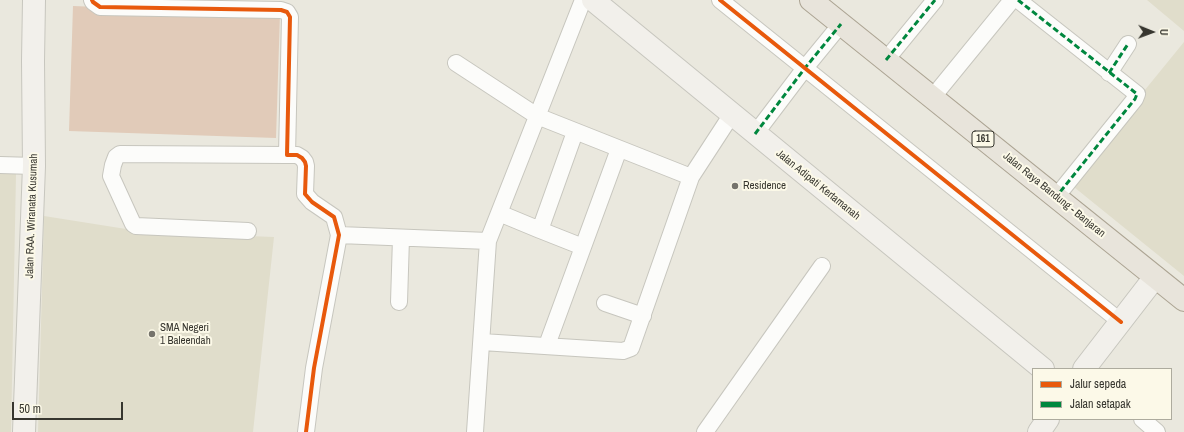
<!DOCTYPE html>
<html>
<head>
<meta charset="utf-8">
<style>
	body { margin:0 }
	#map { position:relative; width:1184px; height:432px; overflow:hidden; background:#eae8de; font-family:"Archivo Narrow",sans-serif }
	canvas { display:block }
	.legend { position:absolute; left:1032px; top:368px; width:140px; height:52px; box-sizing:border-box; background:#fcf9e8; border:1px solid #adab9e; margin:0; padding:5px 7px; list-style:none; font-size:12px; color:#37362f }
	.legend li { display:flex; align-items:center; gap:8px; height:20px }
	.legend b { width:20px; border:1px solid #adab9e }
	.north { position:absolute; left:1132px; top:12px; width:40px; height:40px; -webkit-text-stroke:3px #fcf9e8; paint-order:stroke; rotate:91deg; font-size:11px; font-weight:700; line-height:16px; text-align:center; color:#37362f }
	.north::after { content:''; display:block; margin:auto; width:14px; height:18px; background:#37362f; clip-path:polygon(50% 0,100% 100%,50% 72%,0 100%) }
	.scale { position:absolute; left:12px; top:402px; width:111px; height:18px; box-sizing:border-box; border:2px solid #37362f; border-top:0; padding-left:5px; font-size:12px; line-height:14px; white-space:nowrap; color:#37362f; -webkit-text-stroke:3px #fcf9e8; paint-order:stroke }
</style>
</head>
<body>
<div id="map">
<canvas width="1184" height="432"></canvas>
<ul class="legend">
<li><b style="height:5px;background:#e8590c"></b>Jalur sepeda</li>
<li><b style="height:5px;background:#00873e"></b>Jalan setapak</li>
</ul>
<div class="north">U</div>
<div class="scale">50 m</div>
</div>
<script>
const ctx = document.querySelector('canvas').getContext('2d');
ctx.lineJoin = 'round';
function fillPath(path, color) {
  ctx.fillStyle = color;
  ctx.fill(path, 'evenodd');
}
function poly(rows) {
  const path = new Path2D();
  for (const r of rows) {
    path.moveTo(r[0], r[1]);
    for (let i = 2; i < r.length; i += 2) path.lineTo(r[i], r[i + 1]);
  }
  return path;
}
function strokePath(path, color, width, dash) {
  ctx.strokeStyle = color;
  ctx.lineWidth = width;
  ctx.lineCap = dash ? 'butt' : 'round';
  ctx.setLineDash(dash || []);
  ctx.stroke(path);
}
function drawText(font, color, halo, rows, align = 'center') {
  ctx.font = font + ' "Archivo Narrow",sans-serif';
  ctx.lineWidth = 4;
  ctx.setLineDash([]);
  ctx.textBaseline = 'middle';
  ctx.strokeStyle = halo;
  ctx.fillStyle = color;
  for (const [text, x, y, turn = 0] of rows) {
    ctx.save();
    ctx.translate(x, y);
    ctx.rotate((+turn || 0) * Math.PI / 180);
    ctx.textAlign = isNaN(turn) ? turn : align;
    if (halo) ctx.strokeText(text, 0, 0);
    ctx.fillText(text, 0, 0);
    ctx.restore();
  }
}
fillPath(poly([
	[1147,0,1184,0,1184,31],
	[1184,42,1184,276,1069,183],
	[0,174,16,174,11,432,0,432],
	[44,216,145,232,274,237,253,432,38,432]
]), '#e0ddcb');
fillPath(poly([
	[73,6,280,14,276,138,69,131]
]), '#e1cbb9');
const minor = poly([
	[92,0,93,2,100,7,281,10,287,12,290,17,287,155,297,155,302,158,305,162,306,166,305,194,312,202,334,217,339,235,314,368,306,432],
	[720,0,1121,322],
	[1018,0,1137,94,1135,99,1056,197],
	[886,60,935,0],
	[456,63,537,116,691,177],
	[1109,73,1128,44],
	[932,98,1012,0],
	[755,134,805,68,841,24],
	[0,165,34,166],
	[499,213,540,230,575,132],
	[540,230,583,247],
	[248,231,136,226,133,224,111,176,113,165,116,157,120,154,287,155],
	[339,235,488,241],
	[399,302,401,238],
	[605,303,643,316],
	[482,342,623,351,631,348,691,177,732,114],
	[547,345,619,149],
	[1142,419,1157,432],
	[475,432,488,241,583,0],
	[705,432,822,266]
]);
const secondary = poly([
	[593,0,1043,369],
	[1084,369,1155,277],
	[24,432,34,166,33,61,34,0],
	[1039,432,1048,419]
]);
const primary = poly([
	[811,0,1184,300]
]);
strokePath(minor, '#c7c6be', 18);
strokePath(secondary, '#c7c6be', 24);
strokePath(primary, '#aca493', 24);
strokePath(minor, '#fcfcfa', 16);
strokePath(secondary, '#f2f0eb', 22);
strokePath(primary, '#e8e4db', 22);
strokePath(poly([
	[1018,0,1137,94,1135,99,1056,197],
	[886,60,935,0],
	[1109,73,1128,44],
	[755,134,805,68,841,24]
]), '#00873e', 3, [6, 3]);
strokePath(poly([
	[92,0,93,2,100,7,281,10,287,12,290,17,287,155,297,155,302,158,305,162,306,166,305,194,312,202,334,217,339,235,314,368,306,432],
	[720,0,1121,322]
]), '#e8590c', 4);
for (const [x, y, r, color] of [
	[735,186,4,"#76746c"],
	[152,334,4,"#76746c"]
]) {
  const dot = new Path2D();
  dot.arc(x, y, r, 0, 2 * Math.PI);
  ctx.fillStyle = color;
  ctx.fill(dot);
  strokePath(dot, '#fcf9e8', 1.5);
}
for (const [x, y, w] of [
	[983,139,22]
]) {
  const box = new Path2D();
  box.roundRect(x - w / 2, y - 8, w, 16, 3);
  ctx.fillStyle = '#fcf9e8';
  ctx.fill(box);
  strokePath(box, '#37362f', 1);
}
drawText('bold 10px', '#37362f', null, [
	["161",983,139]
]);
drawText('11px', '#37362f', '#fcf9e8', [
	["Jalan Adipati Kertamanah",818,185,39],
	["Jalan Raya Bandung - Banjaran",1054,195,39],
	["Jalan RAA. Wiranata Kusumah",32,216,-88]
]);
drawText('11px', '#37362f', '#fcf9e8', [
	["Residence",743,186],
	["SMA Negeri",160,328],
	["1 Baleendah",160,341]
], 'left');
</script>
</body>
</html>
